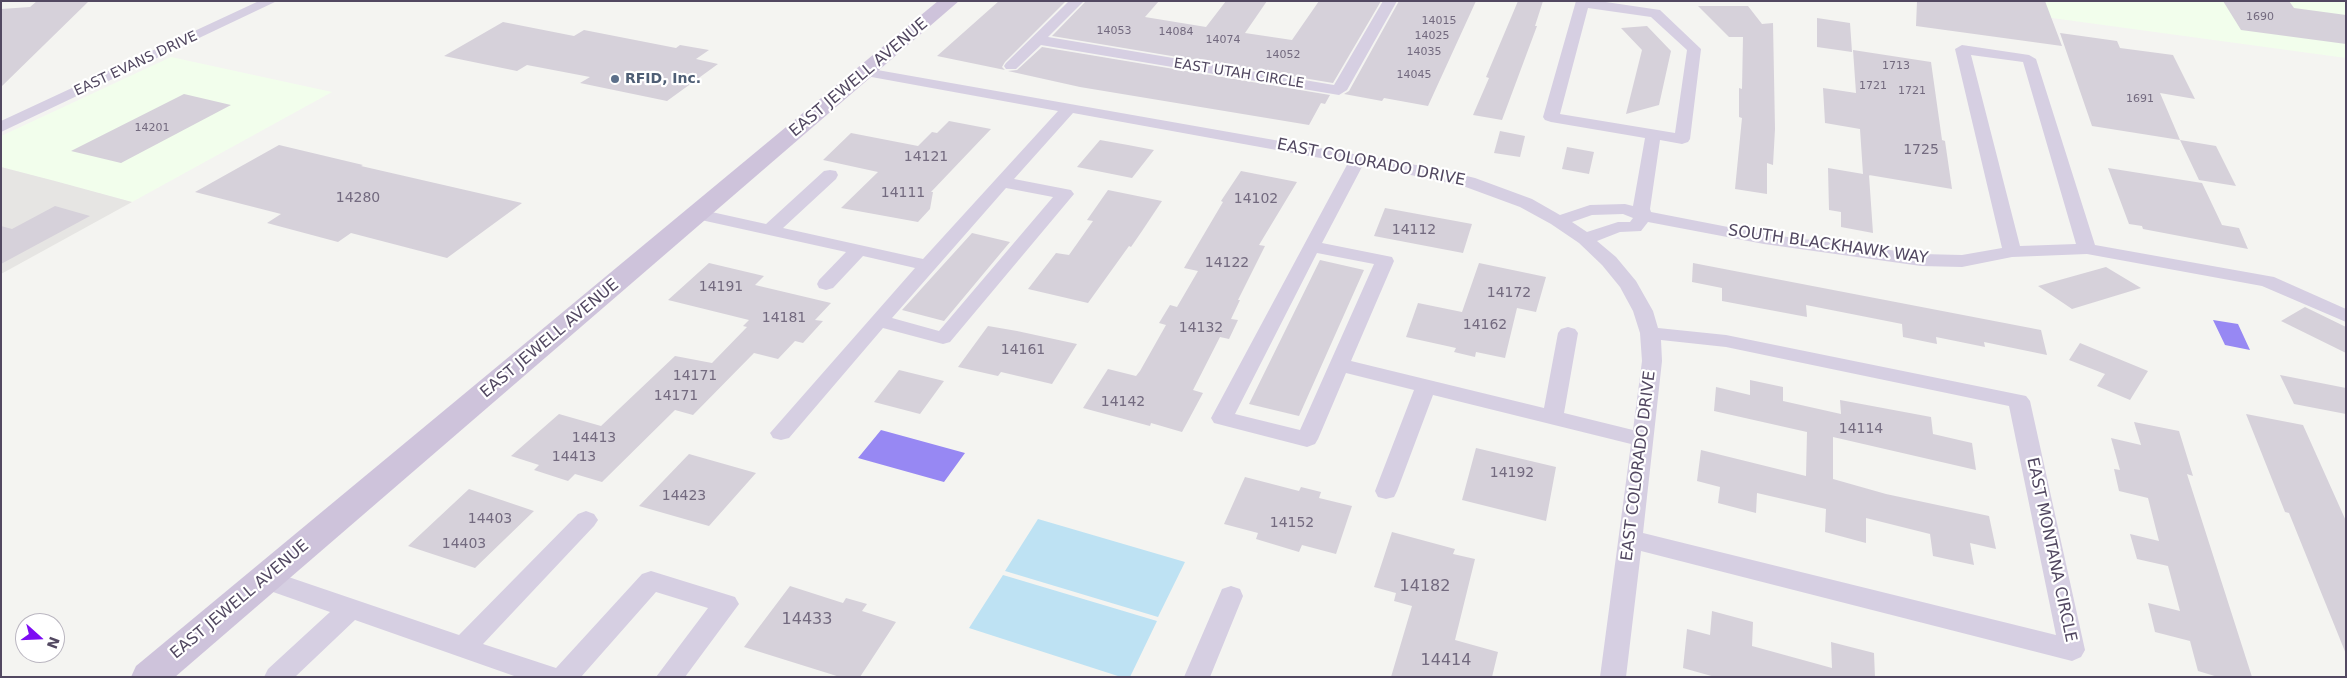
<!DOCTYPE html>
<html>
<head>
<meta charset="utf-8">
<style>
	body { margin:0 }
	#map { position:relative; width:2347px; height:678px; overflow:hidden; background:#f4f4f1; font-family:"DejaVu Sans",sans-serif }
	canvas { display:block }
	.frame { position:absolute; inset:0; border:2px solid #524861; pointer-events:none }
	.north { position:absolute; left:15px; top:613px; width:50px; height:50px; box-sizing:border-box; background:#fff; border:1px solid #bab6c0; border-radius:50%; rotate:110deg; font-size:14px; font-weight:700; line-height:20px; text-align:center; color:#524861 }
	.north::after { content:''; display:block; margin:auto; width:18px; height:22px; background:#7d0cf3; clip-path:polygon(50% 0,100% 100%,50% 72%,0 100%) }
</style>
</head>
<body>
<div id="map">
<canvas width="2347" height="678"></canvas>
<div class="frame"></div>
<div class="north">N</div>
</div>
<script>
const ctx = document.querySelector('canvas').getContext('2d');
ctx.lineJoin = 'round';
function fillPath(path, color) {
  ctx.fillStyle = color;
  ctx.fill(path, 'evenodd');
}
function poly(rows) {
  const path = new Path2D();
  for (const r of rows) {
    path.moveTo(r[0], r[1]);
    for (let i = 2; i < r.length; i += 2) path.lineTo(r[i], r[i + 1]);
  }
  return path;
}
function strokePath(path, color, width, dash) {
  ctx.strokeStyle = color;
  ctx.lineWidth = width;
  ctx.lineCap = dash ? 'butt' : 'round';
  ctx.setLineDash(dash || []);
  ctx.stroke(path);
}
function drawText(font, color, halo, rows, align = 'center') {
  ctx.font = font + ' "DejaVu Sans",sans-serif';
  ctx.lineWidth = 4.5;
  ctx.setLineDash([]);
  ctx.textBaseline = 'middle';
  ctx.strokeStyle = halo;
  ctx.fillStyle = color;
  for (const [text, x, y, turn = 0] of rows) {
    ctx.save();
    ctx.translate(x, y);
    ctx.rotate((+turn || 0) * Math.PI / 180);
    ctx.textAlign = isNaN(turn) ? turn : align;
    if (halo) ctx.strokeText(text, 0, 0);
    ctx.fillText(text, 0, 0);
    ctx.restore();
  }
}
fillPath(poly([
	[1927,1,2346,1,2346,58],
	[171,57,332,92,132,202,1,167,1,136]
]), '#f2feec');
fillPath(poly([
	[1,167,55,181,132,202,1,274]
]), '#e6e5e3');
fillPath(poly([
	[1038,519,1185,562,1158,617,1005,571],
	[1003,575,1157,621,1130,677,1121,677,969,628]
]), '#bee2f3');
fillPath(poly([
	[2213,320,2238,324,2250,350,2225,345],
	[881,430,965,453,944,482,858,458]
]), '#9788f3');
fillPath(poly([
	[37,1,89,1,1,87,1,9,30,7],
	[999,1,1066,1,1005,62,1002,67,1005,70,937,56],
	[1086,1,1159,1,1145,17,1206,27,1226,1,1267,1,1245,33,1292,40,1319,1,1381,1,1333,83,1052,36],
	[1399,1,1476,1,1428,106,1384,98,1382,101,1344,94,1349,91],
	[1518,1,1543,1,1535,26,1537,26,1502,120,1473,115,1489,78,1486,77],
	[1917,1,2045,1,2062,46,1916,26],
	[2223,1,2289,1,2294,8,2346,15,2346,44,2241,30],
	[1698,6,1748,6,1762,24,1773,23,1775,129,1773,165,1767,163,1767,194,1735,189,1742,118,1739,117,1739,88,1742,89,1743,37,1729,37],
	[1817,18,1850,23,1852,52,1817,47],
	[503,22,574,36,584,30,676,48,680,45,709,50,696,59,718,64,667,101,580,83,590,77,527,65,517,71,444,56],
	[1647,26,1671,51,1659,105,1626,114,1642,50,1621,28],
	[2060,33,2117,41,2120,48,2173,55,2195,99,2160,93,2180,140,2092,126],
	[1042,47,1330,95,1325,104,1321,103,1309,125,1080,87,1008,71,1017,70],
	[1853,50,1931,62,1942,140,1945,141,1952,189,1863,174,1860,129,1825,123,1823,88,1856,93],
	[184,94,231,105,121,163,71,151],
	[949,121,991,129,931,192,933,192,930,209,918,222,841,208,878,172,823,160,851,133,918,146,932,132,937,133],
	[1500,131,1525,136,1520,157,1494,153],
	[1100,140,1128,145,1154,150,1132,178,1077,167],
	[2180,140,2216,146,2236,186,2199,180],
	[279,145,363,165,361,166,522,203,447,258,351,233,338,242,267,223,281,214,195,192],
	[1567,147,1594,152,1589,174,1562,169],
	[1828,168,1869,175,1873,233,1841,227,1841,212,1829,210],
	[2108,168,2202,183,2222,225,2239,228,2248,249,2143,229,2142,226,2129,224],
	[1241,171,1297,182,1259,245,1265,246,1238,300,1240,300,1231,319,1238,320,1229,339,1220,337,1193,390,1203,393,1182,432,1151,423,1150,426,1083,408,1108,369,1136,376,1140,371,1166,325,1159,323,1170,305,1177,307,1198,271,1184,268,1223,202,1221,201],
	[1108,190,1162,201,1142,231,1131,247,1129,246,1088,303,1028,289,1056,253,1069,255,1093,221,1087,220],
	[55,206,90,216,1,264,1,226,12,229],
	[1385,208,1472,224,1463,253,1374,236],
	[972,233,1010,242,944,321,902,310],
	[1320,260,1364,270,1299,416,1249,404],
	[709,263,764,276,755,285,831,303,815,320,823,321,803,343,795,341,778,359,754,353,693,415,675,410,602,482,575,474,568,481,534,470,539,465,511,456,559,414,601,426,675,356,712,363,747,327,743,326,749,320,668,300],
	[1479,263,1546,277,1536,312,1517,308,1505,358,1476,352,1475,357,1454,352,1456,348,1406,337,1418,303,1462,312],
	[1693,263,2041,330,2047,355,1984,342,1985,347,1936,337,1937,344,1903,337,1902,324,1806,305,1807,317,1722,301,1722,288,1692,282],
	[2106,267,2141,288,2072,309,2038,286],
	[2305,307,2346,327,2346,353,2281,321],
	[988,326,1017,331,1077,344,1052,384,1001,372,998,376,958,367],
	[2080,343,2148,371,2130,400,2097,386,2105,374,2069,360],
	[899,370,944,381,920,414,874,402],
	[2280,375,2346,388,2346,414,2294,404],
	[1750,380,1783,387,1783,401,1841,414,1840,400,1931,417,1933,434,1972,443,1976,470,1833,437,1833,479,1886,494,1989,516,1996,549,1970,543,1974,565,1933,556,1930,534,1866,518,1866,543,1825,532,1826,509,1757,493,1756,513,1718,503,1720,487,1697,481,1701,450,1806,476,1807,432,1714,411,1716,387,1750,395],
	[2246,414,2303,425,2346,521,2346,654,2289,513,2285,512],
	[2134,422,2179,431,2193,476,2187,474,2252,677,2218,677,2198,671,2190,641,2155,632,2148,603,2180,611,2168,566,2137,559,2130,534,2159,541,2148,498,2119,491,2114,469,2120,470,2111,438,2141,445],
	[1476,448,1556,467,1546,521,1462,500],
	[689,454,756,473,709,526,639,506],
	[1245,477,1299,491,1301,487,1321,492,1319,498,1352,506,1336,554,1302,545,1299,552,1256,539,1258,533,1224,524],
	[469,489,534,511,475,568,408,546],
	[1392,532,1455,549,1453,554,1475,559,1455,640,1498,652,1492,677,1391,677,1412,606,1394,601,1396,593,1374,587],
	[790,586,843,603,846,598,867,604,862,611,896,622,860,677,840,677,744,647],
	[1712,611,1753,622,1752,646,1832,668,1831,642,1874,653,1875,677,1715,677,1683,668,1687,629,1710,635]
]), '#d6d1da');
fillPath(poly([
	[259,1,277,1,1,132,1,121,259,1],
	[1069,1,1084,1,1048,37,1334,85,1383,1,1397,1,1347,90,1339,95,1041,45,1016,69,1006,69,1004,66,1006,63,1069,1],
	[1576,1,1599,1,1660,10,1701,49,1690,139,1688,142,1682,144,1660,140,1650,209,1651,212,1764,234,1921,254,1962,255,2002,248,1955,49,1962,45,2029,55,2036,59,2095,245,2274,277,2346,309,2346,322,2262,286,2087,254,2012,257,1962,267,1921,266,1764,244,1648,222,1641,231,1620,232,1597,241,1616,257,1636,281,1653,311,1658,328,1726,335,2026,396,2030,401,2085,650,2081,657,2072,661,1641,551,1626,677,1600,677,1631,444,1433,395,1397,491,1394,497,1386,499,1378,497,1375,491,1414,390,1346,373,1318,439,1315,444,1307,447,1214,423,1211,418,1348,163,1073,113,1014,179,1071,190,1074,194,950,342,943,344,883,328,789,438,781,440,773,438,770,433,915,268,863,256,833,288,826,290,819,288,817,284,819,280,846,252,692,218,689,214,692,210,698,209,766,224,824,171,830,170,836,171,838,175,836,179,783,228,923,259,1058,111,866,76,859,72,861,69,866,68,1433,168,1475,178,1532,199,1560,215,1590,205,1625,204,1633,206,1645,138,1551,122,1545,120,1543,117,1576,1],
	[1588,8,1651,17,1687,50,1675,133,1560,114,1588,8],
	[1971,55,2023,62,2076,244,2020,246,1971,55],
	[1363,165,1463,186,1520,207,1551,224,1579,243,1602,265,1620,287,1633,311,1640,333,1642,361,1633,430,1564,413,1578,333,1575,329,1568,327,1561,329,1558,333,1544,408,1351,361,1394,261,1392,257,1322,243,1363,165],
	[1006,188,1053,197,939,331,892,318,1006,188],
	[1623,214,1633,218,1630,222,1618,222,1587,232,1572,222,1592,215,1623,214],
	[1317,253,1374,264,1300,430,1235,414,1317,253],
	[1661,340,1726,347,2009,406,2056,635,1643,533,1662,361,1661,340],
	[586,511,594,514,598,520,594,526,483,644,556,668,642,574,651,571,735,597,739,604,685,677,656,677,708,608,656,592,581,677,517,677,355,620,295,677,264,677,268,669,330,612,256,586,253,579,256,572,265,569,459,635,578,514,586,511],
	[1231,586,1240,589,1243,596,1210,677,1184,677,1219,596,1222,589,1231,586]
]), '#d6cfe2');
fillPath(poly([
	[938,1,959,1,175,677,131,677,136,666,938,1]
]), '#cec3db');
for (const [x, y, r, color] of [
	[615,79,5,"#5c6f8a"]
]) {
  const dot = new Path2D();
  dot.arc(x, y, r, 0, 2 * Math.PI);
  ctx.fillStyle = color;
  ctx.fill(dot);
  strokePath(dot, '#fff', 2);
}
drawText('11px', '#736a7f', null, [
	["1690",2260,17],
	["14015",1439,21],
	["14053",1114,31],
	["14084",1176,32],
	["14025",1432,36],
	["14074",1223,40],
	["14035",1424,52],
	["14052",1283,55],
	["1713",1896,66],
	["14045",1414,75],
	["1721",1873,86],
	["1721",1912,91],
	["1691",2140,99],
	["14201",152,128]
]);
drawText('14px', '#524861', '#fff', [
	["EAST EVANS DRIVE",136,64,-25],
	["EAST UTAH CIRCLE",1239,74,9]
]);
drawText('bold 14px', '#4e5e75', '#fff', [
	["RFID, Inc.",625,79]
], 'left');
drawText('14px', '#736a7f', null, [
	["1725",1921,150],
	["14121",926,157],
	["14111",903,193],
	["14280",358,198],
	["14102",1256,199],
	["14112",1414,230],
	["14122",1227,263],
	["14191",721,287],
	["14172",1509,293],
	["14181",784,318],
	["14162",1485,325],
	["14132",1201,328],
	["14161",1023,350],
	["14171",695,376],
	["14171",676,396],
	["14142",1123,402],
	["14114",1861,429],
	["14413",594,438],
	["14413",574,457],
	["14192",1512,473],
	["14423",684,496],
	["14403",490,519],
	["14152",1292,523],
	["14403",464,544]
]);
drawText('16px', '#524861', '#fff', [
	["EAST JEWELL AVENUE",859,78,-40],
	["EAST COLORADO DRIVE",1371,163,11],
	["SOUTH BLACKHAWK WAY",1828,245,8],
	["EAST JEWELL AVENUE",550,339,-40],
	["EAST COLORADO DRIVE",1639,466,-83],
	["EAST MONTANA CIRCLE",2051,550,78],
	["EAST JEWELL AVENUE",240,600,-40]
]);
drawText('16px', '#736a7f', null, [
	["14182",1425,587],
	["14433",807,620],
	["14414",1446,661]
]);
</script>
</body>
</html>
